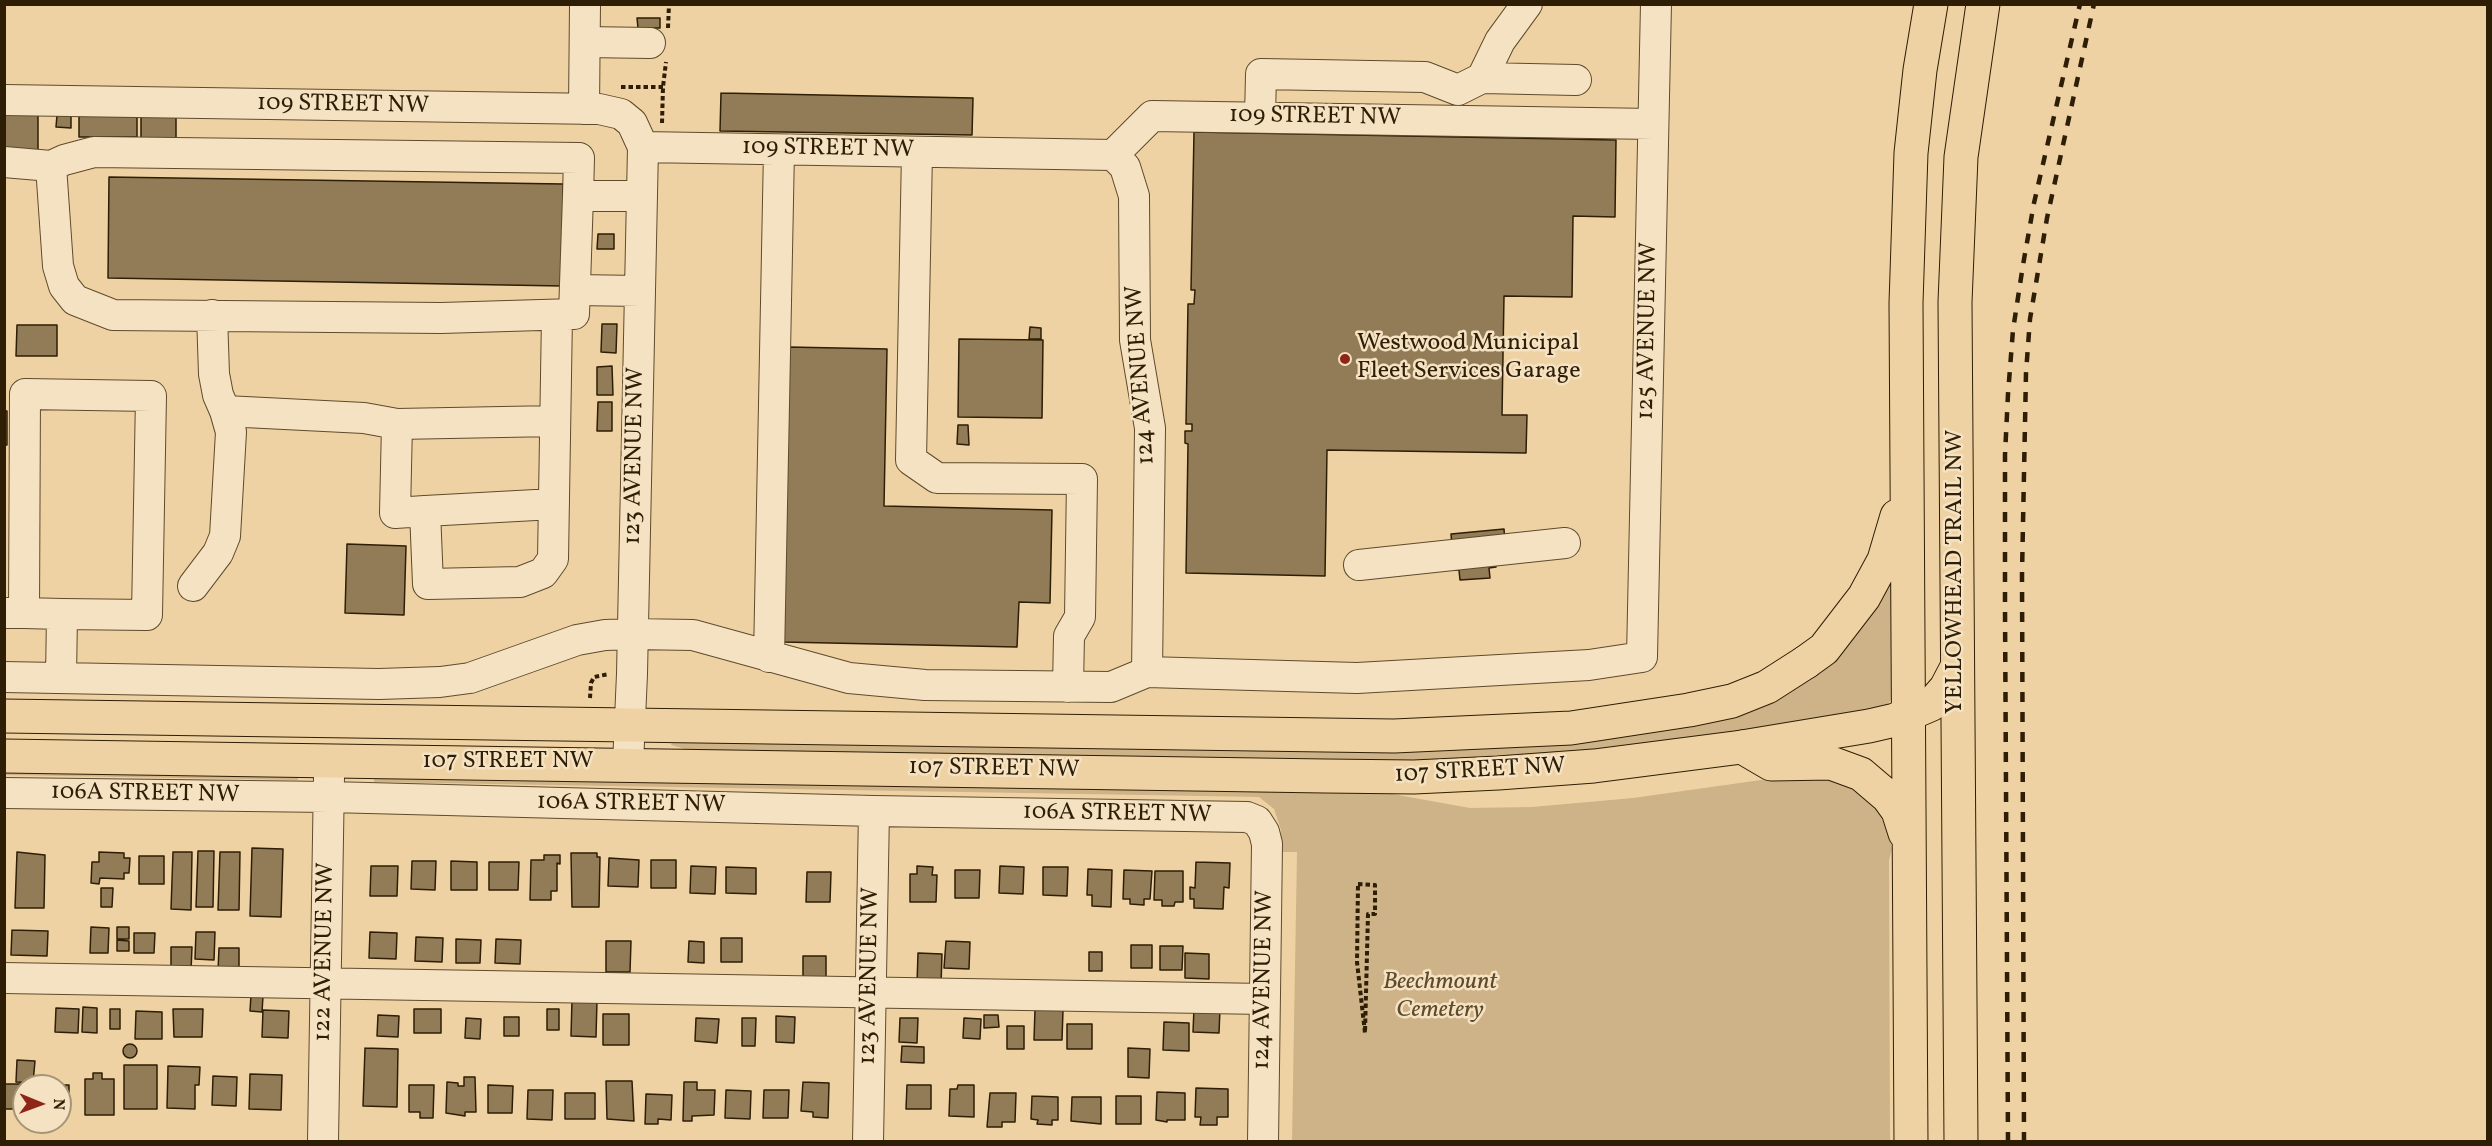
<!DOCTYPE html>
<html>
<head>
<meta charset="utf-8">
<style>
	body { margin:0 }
	#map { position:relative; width:2492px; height:1146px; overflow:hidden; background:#efd2a3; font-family:Vollkorn,serif }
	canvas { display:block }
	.frame { position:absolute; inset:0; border:6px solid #2e1e05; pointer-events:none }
	.north { position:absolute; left:12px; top:1074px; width:60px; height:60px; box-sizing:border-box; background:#f5e2c3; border:2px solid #a59477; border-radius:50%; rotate:91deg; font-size:16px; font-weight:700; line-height:24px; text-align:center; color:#2e1e05 }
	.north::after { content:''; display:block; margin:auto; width:21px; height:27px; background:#8f2418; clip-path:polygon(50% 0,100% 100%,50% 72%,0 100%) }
</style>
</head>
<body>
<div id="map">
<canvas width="2492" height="1146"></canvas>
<div class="frame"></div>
<div class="north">N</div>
</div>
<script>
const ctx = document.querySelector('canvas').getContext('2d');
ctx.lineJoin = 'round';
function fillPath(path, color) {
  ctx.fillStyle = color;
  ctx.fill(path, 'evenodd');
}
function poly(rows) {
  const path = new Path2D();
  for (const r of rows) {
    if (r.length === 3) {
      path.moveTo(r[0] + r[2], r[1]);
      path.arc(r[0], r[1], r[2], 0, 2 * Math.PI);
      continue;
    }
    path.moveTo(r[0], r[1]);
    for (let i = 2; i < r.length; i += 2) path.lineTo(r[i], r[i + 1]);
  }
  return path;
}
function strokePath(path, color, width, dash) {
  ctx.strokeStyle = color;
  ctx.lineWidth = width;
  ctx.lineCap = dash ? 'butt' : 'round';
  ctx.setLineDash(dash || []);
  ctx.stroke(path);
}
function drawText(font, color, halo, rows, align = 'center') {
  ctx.font = font + ' Vollkorn,serif';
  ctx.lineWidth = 5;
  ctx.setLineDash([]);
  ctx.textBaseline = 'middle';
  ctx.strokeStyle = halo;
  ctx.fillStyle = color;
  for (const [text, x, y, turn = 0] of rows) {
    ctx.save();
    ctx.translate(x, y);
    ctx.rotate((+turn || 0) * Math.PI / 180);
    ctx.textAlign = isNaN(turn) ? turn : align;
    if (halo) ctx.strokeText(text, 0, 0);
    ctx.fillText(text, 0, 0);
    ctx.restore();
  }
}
fillPath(poly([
	[1888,584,1893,586,1894,696,1888,704,1869,712,1665,743,1567,753,1430,761,696,752,671,745,674,737,1697,725],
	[5,767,278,771,298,777,298,780,5,775],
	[1812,776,1843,783,1867,797,1887,827,1892,849,1889,860,1890,1141,1292,1141,1297,852,1280,852,1281,830,1274,809,1259,797,374,782,374,778,1387,793,1470,808,1532,807,1633,798,1761,780]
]), '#ceb388');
const building = poly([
	[637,18,660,18,660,28,638,28,637,18],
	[721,93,973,98,972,135,720,131,721,93],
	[4,114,38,114,38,154,4,153,4,114],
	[79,114,137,115,137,137,79,137,79,114],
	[57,115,71,115,71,128,56,127,57,115],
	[141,117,176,117,176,138,141,138,141,117],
	[1194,132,1616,140,1615,217,1573,216,1572,297,1504,296,1502,415,1527,415,1526,453,1327,450,1325,576,1186,573,1188,444,1185,443,1185,431,1192,431,1192,424,1186,424,1188,304,1194,304,1195,290,1191,290,1194,132],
	[109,177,563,184,562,286,108,278,109,177],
	[598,234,614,234,614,249,597,249,598,234],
	[602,324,617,324,616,353,601,352,602,324],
	[17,325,57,325,57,356,16,356,17,325],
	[1030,327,1041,328,1041,339,1029,339,1030,327],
	[959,339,1043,340,1042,418,958,417,959,339],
	[788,347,887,349,884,506,1052,510,1050,603,1019,602,1017,647,782,642,788,347],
	[612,366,613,395,597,395,597,367,612,366],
	[598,402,612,402,612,431,597,431,598,402],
	[4,411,7,411,7,445,4,445,4,411],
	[958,425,968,425,969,445,957,444,958,425],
	[1504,529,1505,542,1494,543,1496,567,1489,568,1490,578,1460,580,1459,570,1454,570,1451,534,1504,529],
	[347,544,406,546,404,615,345,613,347,544],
	[252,848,283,849,281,917,250,916,252,848],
	[198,851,214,851,213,907,196,907,198,851],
	[17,852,45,855,44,908,15,908,17,852],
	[99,852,124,853,124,858,130,858,129,873,124,873,124,879,100,878,99,884,91,883,92,862,99,862,99,852],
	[173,852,192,852,191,910,171,909,173,852],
	[220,852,240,852,239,910,218,910,220,852],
	[571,853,597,853,597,857,600,857,599,907,572,907,571,853],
	[544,855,560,855,560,864,557,863,557,891,551,891,551,900,530,900,531,860,544,860,544,855],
	[139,856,164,856,164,884,139,884,139,856],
	[609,858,639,860,638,887,608,886,609,858],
	[651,860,676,860,676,888,651,888,651,860],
	[412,861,436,861,435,890,411,889,412,861],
	[451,861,477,862,477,890,451,890,451,861],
	[489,862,519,862,518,890,489,890,489,862],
	[1196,862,1230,863,1229,888,1224,887,1223,909,1194,908,1194,899,1190,899,1190,887,1195,888,1196,862],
	[371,866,398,866,397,896,370,896,371,866],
	[691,866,716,867,715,894,690,893,691,866],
	[917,866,933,867,932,875,937,875,936,902,910,902,910,874,917,874,917,866],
	[1000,866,1024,867,1023,894,999,893,1000,866],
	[726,867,756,868,756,894,726,893,726,867],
	[1043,867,1068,867,1067,896,1043,895,1043,867],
	[1088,869,1112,870,1111,907,1092,906,1092,895,1087,895,1088,869],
	[955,870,980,870,979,898,955,898,955,870],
	[1124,870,1152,871,1150,899,1144,899,1144,905,1130,904,1130,899,1123,899,1124,870],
	[1155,871,1183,871,1183,902,1175,902,1174,906,1162,906,1162,900,1154,900,1155,871],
	[807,872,831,872,830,902,806,902,807,872],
	[101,888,113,888,112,907,101,907,101,888],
	[91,927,109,928,108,953,90,953,91,927],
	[117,927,129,927,129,939,117,939,117,927],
	[12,930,48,931,47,956,11,955,12,930],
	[196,932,215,932,214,960,195,959,196,932],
	[370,932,397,933,396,959,369,958,370,932],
	[134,933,155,933,154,953,134,953,134,933],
	[416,937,443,938,442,962,415,961,416,937],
	[721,938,742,938,742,962,721,962,721,938],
	[456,939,481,940,480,963,456,963,456,939],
	[496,939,521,940,520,964,495,963,496,939],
	[117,940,129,941,129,951,117,951,117,940],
	[606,941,631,941,630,972,606,972,606,941],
	[689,941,704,942,704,963,688,962,689,941],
	[946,941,970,942,969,969,944,968,946,941],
	[1131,945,1152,945,1152,968,1131,968,1131,945],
	[1160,946,1183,946,1182,970,1160,970,1160,946],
	[171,947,192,947,191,971,171,970,171,947],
	[219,948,239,948,239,972,218,971,219,948],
	[1089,952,1102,952,1102,971,1089,971,1089,952],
	[918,953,942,954,941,985,917,984,918,953],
	[1185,953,1209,954,1209,979,1185,978,1185,953],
	[803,956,826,956,826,980,803,979,803,956],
	[251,995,263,996,262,1012,250,1011,251,995],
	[572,999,597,1000,596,1037,571,1036,572,999],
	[83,1007,97,1008,97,1033,82,1032,83,1007],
	[56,1008,79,1009,78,1033,55,1032,56,1008],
	[1194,1008,1220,1009,1219,1033,1193,1032,1194,1008],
	[110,1009,120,1009,120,1029,110,1029,110,1009],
	[173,1009,203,1009,202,1037,174,1037,173,1009],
	[414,1009,441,1009,441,1033,414,1033,414,1009],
	[547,1009,559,1009,559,1030,547,1030,547,1009],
	[1035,1009,1063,1010,1062,1040,1034,1040,1035,1009],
	[263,1010,289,1011,288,1038,262,1037,263,1010],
	[136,1011,162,1012,162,1039,135,1039,136,1011],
	[603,1014,629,1014,629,1045,603,1045,603,1014],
	[378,1015,399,1016,398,1037,377,1036,378,1015],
	[984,1015,998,1015,999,1027,984,1028,984,1015],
	[776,1016,795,1017,794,1043,776,1042,776,1016],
	[504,1017,519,1017,519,1036,504,1036,504,1017],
	[466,1018,481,1019,480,1039,465,1038,466,1018],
	[696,1018,719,1019,717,1043,695,1041,696,1018],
	[742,1018,756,1018,755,1046,742,1046,742,1018],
	[900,1018,918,1018,917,1043,899,1042,900,1018],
	[964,1018,981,1019,980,1039,963,1038,964,1018],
	[1164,1022,1189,1023,1189,1051,1163,1050,1164,1022],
	[1067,1024,1092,1024,1092,1049,1067,1049,1067,1024],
	[1007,1026,1024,1026,1024,1049,1007,1049,1007,1026],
	[130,1051,7],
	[902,1046,924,1047,924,1063,901,1062,902,1046],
	[365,1048,398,1049,397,1107,363,1106,365,1048],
	[1128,1048,1150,1049,1149,1078,1128,1077,1128,1048],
	[17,1060,35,1061,33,1083,16,1082,17,1060],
	[124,1065,157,1065,157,1109,124,1109,124,1065],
	[168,1066,200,1067,199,1085,195,1085,195,1109,167,1108,168,1066],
	[93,1073,102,1073,102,1079,114,1079,114,1115,85,1115,85,1079,93,1079,93,1073],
	[250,1074,282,1075,281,1110,249,1109,250,1074],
	[213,1076,237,1077,236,1106,212,1105,213,1076],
	[464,1077,475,1077,476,1112,465,1112,465,1116,446,1113,447,1082,458,1083,458,1086,464,1086,464,1077],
	[606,1081,632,1081,634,1121,607,1119,606,1081],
	[684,1082,697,1082,697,1090,715,1090,714,1115,692,1116,692,1121,683,1121,684,1082],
	[803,1082,829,1083,828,1118,813,1117,813,1112,801,1111,803,1082],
	[4,1084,27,1084,24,1086,24,1109,4,1109,4,1084],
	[44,1085,69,1085,69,1111,60,1111,60,1086,44,1085],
	[409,1085,434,1085,433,1118,420,1118,420,1112,409,1112,409,1085],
	[488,1085,513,1086,512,1113,488,1113,488,1085],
	[907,1085,931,1085,931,1109,906,1109,907,1085],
	[958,1085,974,1085,974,1117,949,1116,950,1089,957,1089,958,1085],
	[1196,1088,1228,1089,1228,1117,1217,1117,1217,1125,1200,1125,1201,1117,1195,1117,1196,1088],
	[528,1090,553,1090,552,1120,527,1119,528,1090],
	[726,1090,751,1091,750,1119,725,1118,726,1090],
	[764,1090,789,1090,788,1118,763,1118,764,1090],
	[1157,1092,1185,1093,1185,1120,1167,1120,1167,1122,1156,1120,1157,1092],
	[565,1093,595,1093,595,1119,565,1119,565,1093],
	[990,1093,1016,1093,1015,1122,1002,1122,1002,1127,987,1127,990,1093],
	[646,1094,672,1095,671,1120,658,1119,658,1124,645,1124,646,1094],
	[1032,1096,1058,1097,1058,1120,1052,1120,1052,1125,1037,1124,1038,1120,1031,1119,1032,1096],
	[1116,1096,1141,1096,1141,1124,1116,1124,1116,1096],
	[1072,1097,1101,1097,1101,1124,1071,1121,1072,1097]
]);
fillPath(building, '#927c57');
strokePath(building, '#2e1e05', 1.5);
const minor = poly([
	[585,42,650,43],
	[1482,78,1576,80],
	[4,100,599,109,621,114,632,123,643,147,632,674,628,764],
	[584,109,585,4],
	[1260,117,1261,74,1425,77,1458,90,1482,78,1500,41,1527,4],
	[643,147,1113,155,1152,116,1653,124],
	[917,152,911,460,937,478,1082,479,1080,617,1069,636,1068,687],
	[1113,155,1125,167,1134,196,1135,340,1150,428,1147,672],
	[4,162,51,166,58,266,64,286,75,300,113,315,441,318,574,314,578,196,642,196],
	[51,166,64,160,94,152,579,158,578,196],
	[575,290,640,291],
	[212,315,214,374,218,395,225,411,364,418,397,424],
	[554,504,425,511,428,584,520,582,543,573,553,559,557,315],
	[425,511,395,513,397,424,555,421],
	[1359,565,1565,543],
	[193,586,218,553,225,536,231,432,225,411],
	[4,613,24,613,62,614,147,615,151,396,25,394,24,613],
	[769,657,779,150],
	[4,677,379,684,440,682,470,678,577,640,605,635,633,634,693,635,849,678,925,685,1111,687,1147,672,1357,678,1589,665,1642,657,1656,4],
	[61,678,62,614],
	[4,793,329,797,874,811,1247,817,1257,821,1264,832,1267,844,1263,1142],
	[4,978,1265,999],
	[323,1142,329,777],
	[868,1142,874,811]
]);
const major = poly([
	[4,716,1394,736,1571,728,1689,710,1732,701,1767,687,1806,662],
	[4,756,1325,776,1414,777,1498,773,1594,766,1742,747,1869,726,1895,720,1932,704,1946,688,1957,667]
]);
const highway = poly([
	[1806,662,1824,649,1864,597,1884,560,1897,516],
	[1742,747,1771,764,1831,763,1861,774,1888,797,1898,811,1905,833],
	[1911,1142,1906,303,1911,153,1920,70,1931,4],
	[1961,1142,1955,302,1961,157,1983,4]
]);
strokePath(minor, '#5e4b2c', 32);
strokePath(major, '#2e1e05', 35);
strokePath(highway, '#2e1e05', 35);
strokePath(poly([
	[668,28,669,4],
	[621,87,663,87],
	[662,123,663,87,666,62],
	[590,698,591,683,594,677,609,674],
	[1358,884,1375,885,1375,914,1368,914,1365,1033,1357,962,1358,884]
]), '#2e1e05', 4, [4.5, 3]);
strokePath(minor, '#f5e2c3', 30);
strokePath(major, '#efd2a3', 33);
strokePath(highway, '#efd2a3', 33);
strokePath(poly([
	[2008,1142,2005,607,2005,455,2008,394,2013,330,2023,265,2034,203,2080,4],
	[2024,1142,2022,574,2026,373,2030,319,2047,218,2094,4]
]), '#2e1e05', 4.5, [10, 10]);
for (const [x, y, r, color] of [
	[1345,359,6,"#8f2418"]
]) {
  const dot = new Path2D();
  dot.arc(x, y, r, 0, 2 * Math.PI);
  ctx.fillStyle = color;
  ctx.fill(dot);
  strokePath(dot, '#f5e2c3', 2);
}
drawText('24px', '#2e1e05', '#f5e2c3', [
	["109 STREET NW",343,106,1],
	["109 STREET NW",1315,118,1],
	["109 STREET NW",828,150,1],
	["125 AVENUE NW",1649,331,-89],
	["124 AVENUE NW",1142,375,-94],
	["123 AVENUE NW",636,456,-89],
	["YELLOWHEAD TRAIL NW",1957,572,-90],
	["107 STREET NW",508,763],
	["107 STREET NW",994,770,1],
	["107 STREET NW",1480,772,-3],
	["106A STREET NW",145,795,1],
	["106A STREET NW",631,805,1],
	["106A STREET NW",1117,815,1],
	["122 AVENUE NW",326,952,-89],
	["123 AVENUE NW",871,976,-89],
	["124 AVENUE NW",1265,980,-89]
]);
drawText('24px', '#2e1e05', '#f5e2c3', [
	["Westwood Municipal",1357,345],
	["Fleet Services Garage",1357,373]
], 'left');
drawText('italic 24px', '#5e4b2c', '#f5e2c3', [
	["Beechmount",1440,984],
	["Cemetery",1440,1012]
]);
</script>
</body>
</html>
